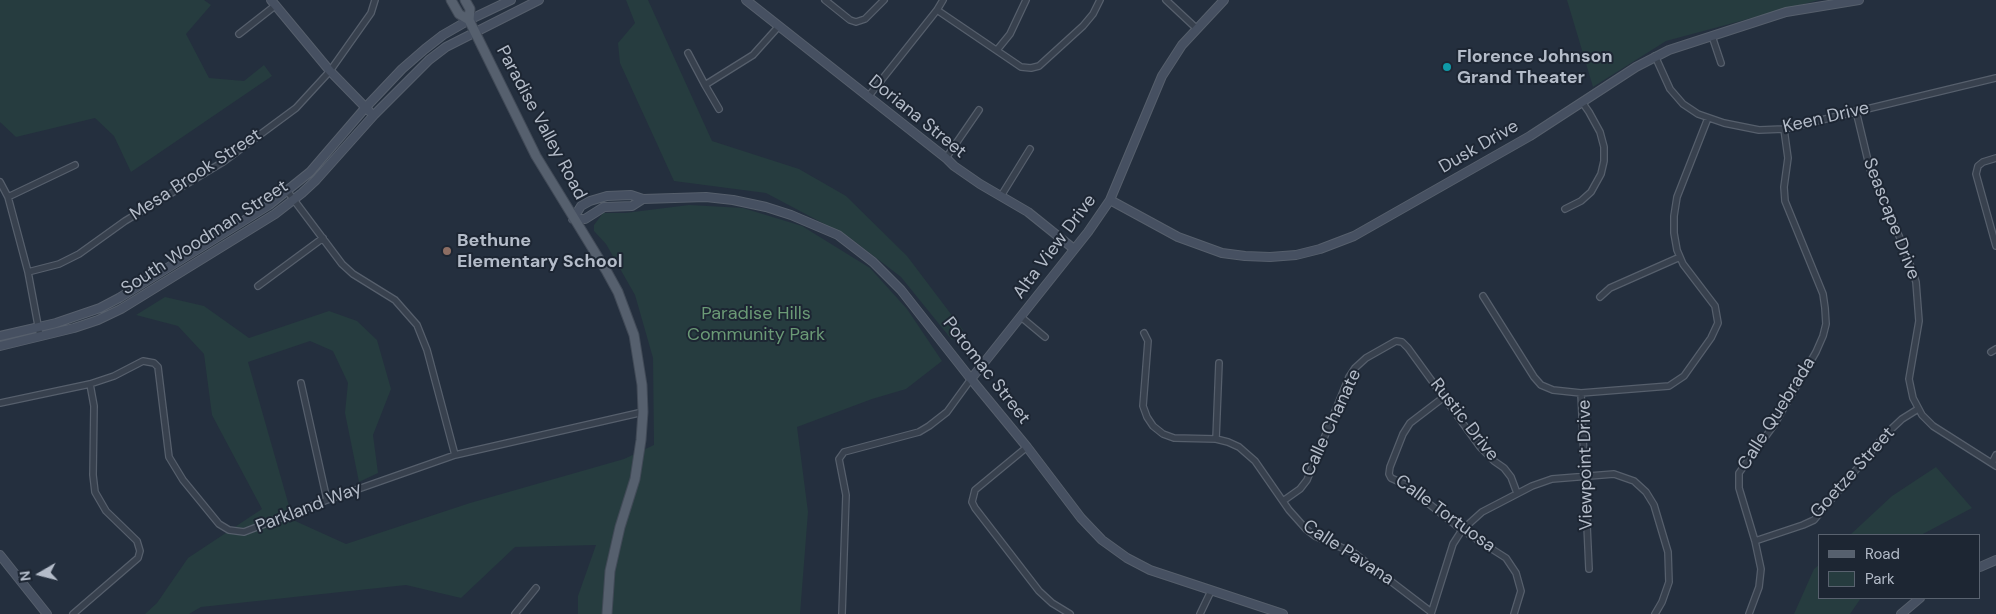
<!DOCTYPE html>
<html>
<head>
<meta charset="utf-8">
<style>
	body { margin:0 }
	#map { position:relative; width:1996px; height:614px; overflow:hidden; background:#242f3e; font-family:"DM Sans",sans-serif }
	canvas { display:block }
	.legend { position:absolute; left:1818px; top:534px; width:162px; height:65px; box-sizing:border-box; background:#1d2633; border:1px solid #59626f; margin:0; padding:6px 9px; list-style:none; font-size:15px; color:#b4bcc9 }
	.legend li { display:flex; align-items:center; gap:10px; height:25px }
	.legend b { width:25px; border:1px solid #59626f }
	.north { position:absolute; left:15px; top:549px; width:50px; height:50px; -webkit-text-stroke:4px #1d2633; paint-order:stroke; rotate:262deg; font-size:14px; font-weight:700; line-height:20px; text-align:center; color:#b4bcc9 }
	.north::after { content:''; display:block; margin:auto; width:18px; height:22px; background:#b4bcc9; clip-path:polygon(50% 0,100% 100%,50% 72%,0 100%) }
</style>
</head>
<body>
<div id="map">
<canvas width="1996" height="614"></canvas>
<ul class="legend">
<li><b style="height:6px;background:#56606e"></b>Road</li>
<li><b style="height:14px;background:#263c3f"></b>Park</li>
</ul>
<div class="north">N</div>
</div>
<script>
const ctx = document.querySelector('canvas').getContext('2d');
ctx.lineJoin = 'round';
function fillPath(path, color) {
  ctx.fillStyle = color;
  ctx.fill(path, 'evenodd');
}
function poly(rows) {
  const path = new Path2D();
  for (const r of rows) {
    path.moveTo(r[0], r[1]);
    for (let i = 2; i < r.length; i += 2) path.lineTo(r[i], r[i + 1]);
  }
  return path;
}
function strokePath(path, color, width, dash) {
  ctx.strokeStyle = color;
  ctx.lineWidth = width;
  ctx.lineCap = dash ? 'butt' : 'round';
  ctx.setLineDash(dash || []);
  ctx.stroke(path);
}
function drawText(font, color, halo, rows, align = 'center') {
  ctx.font = font + ' "DM Sans",sans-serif';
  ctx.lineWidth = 4;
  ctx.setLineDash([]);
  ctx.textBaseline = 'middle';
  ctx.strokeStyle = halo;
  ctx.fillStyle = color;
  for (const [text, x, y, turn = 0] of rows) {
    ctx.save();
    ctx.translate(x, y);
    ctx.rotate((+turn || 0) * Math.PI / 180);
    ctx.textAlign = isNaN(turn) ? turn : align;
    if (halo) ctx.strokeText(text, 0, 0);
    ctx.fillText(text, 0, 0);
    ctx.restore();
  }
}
fillPath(poly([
	[0,0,204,0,211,5,186,34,209,78,244,81,264,65,272,76,131,172,114,136,95,118,16,137,0,122],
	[626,0,648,0,712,141,799,169,846,196,907,256,963,330,952,340,901,277,849,237,766,193,674,181,620,63,618,43,635,23],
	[1567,0,1819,0,1666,41,1593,87],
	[689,205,743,208,802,226,870,268,907,309,942,361,906,389,872,399,797,427,808,512,800,614,578,614,578,596,596,545,515,547,461,598,406,585,201,607,189,614,145,614,157,603,188,558,262,509,212,415,204,354,178,326,136,315,165,297,204,306,249,338,329,311,357,321,377,340,391,389,373,435,378,473,359,482,345,413,348,383,333,351,310,341,248,362,293,520,346,544,470,503,624,459,654,445,653,358,635,295,606,244,594,231,594,225,603,213,625,213],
	[1936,467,1972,508,1921,535,1850,535,1892,496],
	[1820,564,1820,598,1861,598,1850,614,1794,614,1814,569]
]), '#263c3f');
const street = poly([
	[825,0,850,20,856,22,865,19,884,0],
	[1166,0,1196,28],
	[937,10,1021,67,1031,68,1039,66,1083,26,1093,14,1100,0],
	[239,34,276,5],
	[1712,36,1721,63],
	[997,50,1010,34,1026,0],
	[688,53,705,85,753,55,779,26],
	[1655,56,1670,89,1683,104,1698,114,1724,123,1759,130,1784,129,1996,78],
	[705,85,719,109],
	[868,97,937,10,943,0],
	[1856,111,1870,169,1906,252,1916,282,1919,321,1909,379,1913,398,1922,415,1933,426,1996,466],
	[946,158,979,110],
	[1996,158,1983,162,1978,166,1976,174,1996,246],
	[0,182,8,197,28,272,40,336],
	[288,192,342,264,353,274,395,300,417,325,427,350,455,455],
	[1001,196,1030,149],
	[8,197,75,165],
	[1565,209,1581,201,1591,192,1601,174,1604,161,1604,147,1600,132,1589,112,1582,102],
	[28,272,59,264,79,254,125,221,223,162,296,108,330,71,371,13,375,0],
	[258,286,323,238],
	[1483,296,1534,377,1541,385,1553,390,1581,393,1669,386,1684,376,1711,338,1718,323,1715,306,1683,264,1677,250,1674,233,1674,216,1677,197,1708,118],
	[1600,297,1610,288,1680,257],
	[1021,317,1045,337],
	[1144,333,1148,341,1143,406,1147,417,1153,426,1163,434,1174,438,1216,439,1228,442,1239,447,1255,461,1289,510,1306,529,1315,536,1354,553,1431,612],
	[1991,352,1996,349],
	[301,383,327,500],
	[1581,393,1589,569],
	[1444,397,1410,423,1403,434,1390,467,1389,474,1391,478,1404,484,1462,530,1506,558,1516,573,1521,591,1514,614],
	[0,403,90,384,114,376,143,361,154,363,158,367,169,457,183,480,219,524,229,530,244,532,327,500,455,455,643,412],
	[1216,439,1219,363],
	[1027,447,975,490,972,502,975,508,1039,591,1052,603,1070,614],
	[1992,463,1996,455],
	[1283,501,1300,489,1307,480,1349,377,1355,368,1366,358,1396,341,1402,342,1408,348,1480,447,1494,461,1504,468,1511,477,1517,493],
	[1755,541,1803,525,1814,520,1886,434,1902,419,1918,409],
	[73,614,138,558,140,551,137,541,106,511,95,492,93,475,94,406,90,384],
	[515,614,536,588],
	[842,614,846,495,839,459,844,452,919,432,929,426,947,412,971,379],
	[1200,614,1211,591],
	[1431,614,1453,544,1462,530,1482,512,1532,486,1552,479,1614,474,1634,481,1646,492,1654,505,1668,552,1669,582,1662,602,1655,614],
	[1749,614,1759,587,1761,569,1755,541,1739,488,1739,473,1774,425,1816,352,1823,336,1826,324,1825,308,1823,294,1785,201,1784,187,1788,158,1784,129]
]);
const secondary = poly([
	[271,0,330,71,369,111],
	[746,0,946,158,954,166,980,184,1028,212,1074,249],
	[1110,200,1178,237,1222,253,1245,256,1270,257,1296,255,1320,249,1354,236,1530,136,1636,67,1669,50,1786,12,1859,0],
	[573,219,581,206,590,201,607,196,631,195,643,199,706,197,733,200,766,207,791,215,838,235,873,262,901,290,971,379,1027,447,1081,518,1102,540,1127,558,1150,570,1283,614],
	[573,219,585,219,604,207,632,206,643,199],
	[0,336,56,323,100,308,119,298,269,205,310,172,366,107,402,69,425,49,443,35,469,20,511,0],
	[0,346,74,328,98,320,121,309,275,214,302,193,316,180,374,115,429,60,446,47,539,0],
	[971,379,1088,232,1110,200,1162,76,1182,45,1224,0],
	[0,555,47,614],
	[1980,567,1996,560],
	[1901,614,1920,598]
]);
const primary = poly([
	[451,0,459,14,469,20],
	[465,0,470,9,469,20,536,156,607,272,618,292,634,335,642,385,643,412,641,440,635,479,620,527,610,571,607,614]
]);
strokePath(street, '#565f6c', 8);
strokePath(secondary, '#565f6c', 10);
strokePath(primary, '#414a57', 11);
strokePath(street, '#38414e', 5.5);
strokePath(secondary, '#465061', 8);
strokePath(primary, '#56606e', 9);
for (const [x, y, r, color] of [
	[1447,67,5,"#0f9aa8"],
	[447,251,5,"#8d6e63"]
]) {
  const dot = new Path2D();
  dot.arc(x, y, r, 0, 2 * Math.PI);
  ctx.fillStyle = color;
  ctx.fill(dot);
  strokePath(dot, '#1d2633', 2);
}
drawText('bold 18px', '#b4bcc9', '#1d2633', [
	["Florence Johnson",1457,57],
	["Grand Theater",1457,78],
	["Bethune",457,241],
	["Elementary School",457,262]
], 'left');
drawText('18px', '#b4bcc9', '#1d2633', [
	["Doriana Street",917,117,39],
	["Keen Drive",1826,118,-13],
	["Paradise Valley Road",541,123,62],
	["Dusk Drive",1479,147,-30],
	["Mesa Brook Street",196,175,-33],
	["Seascape Drive",1891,219,69],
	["South Woodman Street",205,238,-33],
	["Alta View Drive",1055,247,-53],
	["Potomac Street",986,371,52],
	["Calle Quebrada",1777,414,-58],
	["Rustic Drive",1464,420,52],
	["Calle Chanate",1332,423,-65],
	["Viewpoint Drive",1586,465,-91],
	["Goetze Street",1853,473,-48],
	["Parkland Way",309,508,-21],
	["Calle Tortuosa",1445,514,36],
	["Calle Pavana",1348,553,33]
]);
drawText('18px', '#6b9a76', '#1d2633', [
	["Paradise Hills",756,314],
	["Community Park",756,335]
]);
</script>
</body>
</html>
